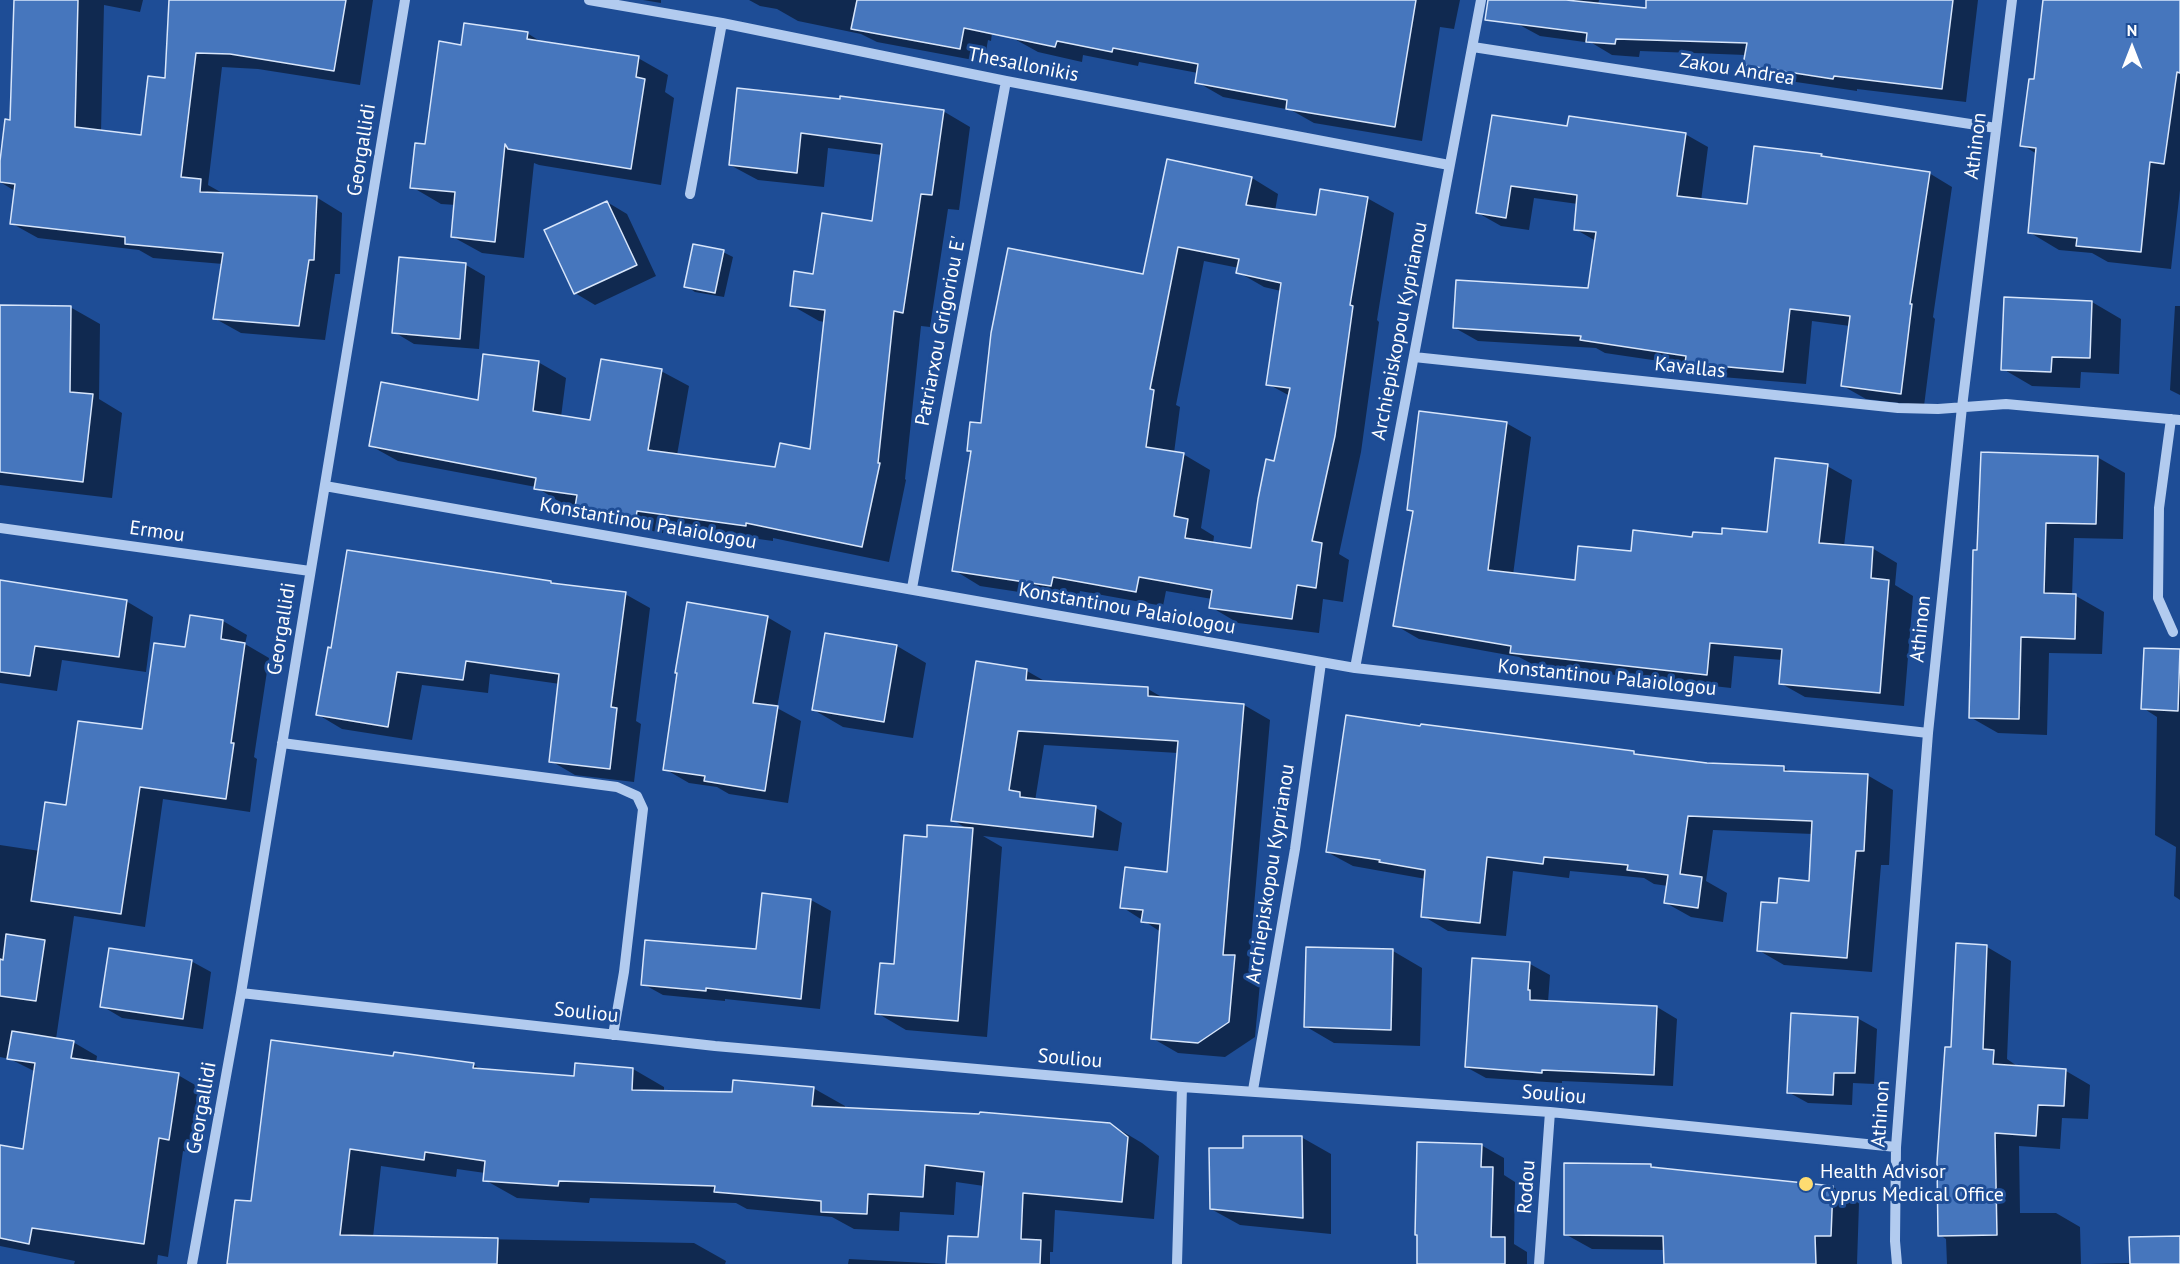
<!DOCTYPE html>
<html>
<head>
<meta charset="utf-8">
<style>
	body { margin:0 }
	#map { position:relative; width:2180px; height:1264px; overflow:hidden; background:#1e4d96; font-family:"PT Sans",sans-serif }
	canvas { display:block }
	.north { position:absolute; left:2102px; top:18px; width:60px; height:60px; -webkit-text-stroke:4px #1e4d96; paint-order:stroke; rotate:0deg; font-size:16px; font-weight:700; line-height:24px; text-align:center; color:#fff }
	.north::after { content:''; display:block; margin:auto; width:21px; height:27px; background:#fff; clip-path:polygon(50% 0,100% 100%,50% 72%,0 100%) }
</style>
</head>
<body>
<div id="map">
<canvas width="2180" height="1264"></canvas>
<div class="north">N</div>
</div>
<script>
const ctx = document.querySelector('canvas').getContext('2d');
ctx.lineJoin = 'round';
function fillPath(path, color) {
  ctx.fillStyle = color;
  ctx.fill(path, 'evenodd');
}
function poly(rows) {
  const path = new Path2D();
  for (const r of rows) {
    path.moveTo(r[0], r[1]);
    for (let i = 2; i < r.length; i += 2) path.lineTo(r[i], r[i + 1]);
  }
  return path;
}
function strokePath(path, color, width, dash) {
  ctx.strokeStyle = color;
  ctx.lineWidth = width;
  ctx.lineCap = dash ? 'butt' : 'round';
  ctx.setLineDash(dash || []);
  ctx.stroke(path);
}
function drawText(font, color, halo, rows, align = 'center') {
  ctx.font = font + ' "PT Sans",sans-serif';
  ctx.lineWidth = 6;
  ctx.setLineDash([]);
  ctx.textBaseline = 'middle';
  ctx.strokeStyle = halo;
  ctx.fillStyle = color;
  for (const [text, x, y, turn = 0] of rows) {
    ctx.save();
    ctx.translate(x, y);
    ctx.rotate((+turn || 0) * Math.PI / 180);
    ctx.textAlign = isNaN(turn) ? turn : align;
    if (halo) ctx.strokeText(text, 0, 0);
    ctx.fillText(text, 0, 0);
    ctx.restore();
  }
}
fillPath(poly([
	[15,0,143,0,140,12,104,5,101,132,142,136,167,80,171,0,373,0,360,85,258,69,222,67,208,185,224,194,316,197,342,213,340,274,335,274,325,340,241,333,214,318,223,264,153,258,139,250,38,238,11,223,15,191,0,182,0,174,11,122],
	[643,0,661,0,661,3],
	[749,0,996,0,991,41,988,40,984,62,877,42,861,34,798,21,777,9,760,6],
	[1018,0,1460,0,1454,29,1440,27,1422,141,1314,123,1291,110,1223,97,1197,82,1198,73,1139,62,1138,66,1083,55,1082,62,1038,52,1011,37],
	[1519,0,1599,0,1598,5,1647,10,1648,0,1978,0,1966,102,1857,89,1857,91,1769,78,1745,65,1746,55,1640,51,1639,57,1612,55,1592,43,1540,36,1516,23],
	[2044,0,2180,0,2180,190,2171,269,2108,262,2092,253,2059,250,2029,232,2037,154,2022,145,2035,81],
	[527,33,543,43,638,58,668,75,665,92,674,98,661,185,539,165,534,163,524,258,482,253,453,237,456,205,441,204,412,187,463,47],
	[738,90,943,111,970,127,959,210,948,209,930,327,921,326,905,479,906,480,889,562,773,538,773,541,664,526,663,533,604,522,577,506,563,504,536,487,398,461,371,446,479,402,538,362,566,378,561,417,592,421,661,371,689,386,677,455,776,469,811,451,825,322,819,321,791,305,815,275,873,222,882,155,828,148,824,187,758,180,730,165],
	[1569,128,1685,134,1708,147,1701,201,1748,206,1821,156,1827,159,1929,173,1952,187,1933,317,1935,319,1924,406,1866,399,1843,386,1850,326,1812,321,1806,384,1710,376,1693,366,1605,353,1596,348,1478,341,1455,328,1589,290,1596,241,1575,229,1578,204,1534,198,1529,230,1501,226,1478,213],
	[1252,178,1278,194,1275,211,1317,217,1367,198,1394,213,1377,320,1379,322,1361,452,1339,554,1349,560,1343,602,1323,599,1319,633,1238,623,1211,607,1212,599,1166,591,1163,606,1080,591,1078,601,980,586,954,570,972,452,968,450,982,425],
	[1204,261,1239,268,1238,272,1264,287,1281,291,1268,384,1290,396,1252,550,1213,544,1214,536,1201,528,1210,470,1183,454,1174,453,1180,407,1176,405],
	[607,202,627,214,656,276,595,305,575,293],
	[723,252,733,257,724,297,695,292,686,286],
	[466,265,485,276,479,349,414,344,394,332],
	[2092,302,2121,319,2119,374,2081,372,2080,388,2032,386,2003,369],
	[0,306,70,307,100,324,99,399,122,413,112,498,0,485],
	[2175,306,2180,306,2180,395,2170,390],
	[1506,423,1531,437,1513,575,1576,582,1632,553,1694,538,1769,534,1827,466,1852,480,1844,546,1872,548,1897,563,1895,585,1913,596,1904,706,1805,697,1780,683,1782,660,1734,656,1731,688,1536,666,1519,657,1419,639,1395,625,1414,512,1409,509],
	[2097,457,2125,473,2123,539,2074,538,2072,596,2076,596,2104,612,2102,654,2049,653,2047,735,1998,733,1970,717,1979,552],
	[0,582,126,601,153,617,146,672,62,660,57,691,0,683],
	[551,583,554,585,625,594,650,608,636,721,641,724,634,782,575,775,551,761,560,684,490,674,488,693,422,685,412,740,342,729,317,714],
	[767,617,791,631,777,708,801,721,788,803,729,794,717,787,689,783,665,769],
	[223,621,247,635,245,644,269,658,254,757,257,759,250,812,163,799,145,927,74,916,56,1039,73,1042,97,1056,96,1063,178,1075,202,1089,193,1153,183,1151,168,1257,158,1255,157,1264,74,1264,75,1261,0,1246,0,1147,24,1151,36,1072,10,1059,0,1057,0,845,40,851,67,807,143,731,187,649],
	[826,634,897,646,926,663,913,738,843,727,814,710],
	[2146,649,2180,651,2180,900,2174,896,2176,847,2155,835,2157,717,2143,708],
	[1027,671,1048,683,1148,689,1165,699,1244,705,1270,720,1249,965,1261,972,1255,1037,1225,1057,1178,1053,1152,1038,1161,932,1122,907,1168,873,1178,753,1044,745,1035,801,1096,808,1122,823,1118,851,983,836,1002,847,987,1037,906,1030,877,1013,895,966,928,838,969,830,953,820],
	[1422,727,1634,753,1639,756,1707,764,1784,768,1793,773,1867,775,1893,790,1889,865,1881,865,1872,972,1784,965,1758,950,1778,904,1811,882,1813,834,1713,830,1706,881,1727,893,1723,922,1691,917,1666,903,1668,886,1654,884,1644,878,1570,871,1569,878,1513,871,1506,936,1448,931,1423,916,1426,879,1353,866,1327,852],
	[764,895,811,900,831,911,820,1009,725,999,725,1001,663,995,643,984,758,951],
	[1987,947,2011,961,2007,1059,2017,1066,2017,1068,2066,1071,2090,1085,2088,1119,2062,1118,2060,1149,2019,1146,2020,1213,2056,1213,2080,1227,2081,1264,1947,1264,1946,1239,1940,1235,1953,1049],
	[1393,951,1422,968,1420,1046,1334,1043,1305,1026],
	[1473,959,1530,964,1550,975,1548,1002,1657,1007,1677,1019,1673,1086,1562,1081,1562,1083,1486,1078,1466,1067],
	[191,961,211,972,203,1029,122,1018,102,1006],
	[1857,1018,1877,1029,1874,1084,1853,1083,1852,1105,1808,1103,1788,1092],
	[395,1058,474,1065,484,1071,576,1077,633,1069,664,1087,664,1092,733,1094,813,1088,845,1106,845,1109,1110,1124,1142,1143,1159,1156,1154,1219,1055,1210,1053,1252,1050,1252,1050,1264,948,1264,980,1239,984,1186,956,1182,954,1215,900,1212,899,1231,854,1229,832,1217,747,1209,736,1203,590,1198,589,1203,517,1198,485,1180,485,1173,457,1169,456,1177,381,1166,373,1237,694,1243,726,1261,725,1264,229,1264,252,1203],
	[1301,1137,1331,1154,1331,1234,1240,1225,1211,1209],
	[1481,1145,1504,1158,1504,1175,1515,1182,1514,1244,1527,1252,1527,1264,1419,1264],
	[1651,1166,1656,1169,1833,1187,1859,1203,1857,1264,1665,1264,1665,1250,1592,1249,1565,1234],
	[2180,1242,2180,1264,2090,1264,2131,1263],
	[849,1259,946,1264,848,1264]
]), '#0007');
const building = poly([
	[14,0,78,0,75,127,141,135,148,76,165,78,169,0,346,0,334,71,230,54,196,53,181,177,201,179,200,192,317,196,314,260,309,260,299,326,213,319,223,253,125,244,125,237,10,224,15,184,0,182,0,161,5,119,10,120,14,0],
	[857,0,1416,0,1395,127,1286,109,1287,100,1195,83,1198,64,1113,48,1112,52,1057,41,1055,47,964,28,960,49,851,29,857,0],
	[1488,0,1566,0,1646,8,1646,0,1953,0,1942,89,1834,76,1833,79,1743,65,1747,43,1616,39,1615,44,1586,42,1587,33,1485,20,1488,0],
	[2043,0,2180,0,2180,73,2177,72,2164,164,2150,162,2141,252,2076,246,2077,238,2028,233,2036,148,2020,146,2029,79,2034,79,2043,0],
	[464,23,528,32,527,39,639,56,636,77,645,79,631,169,508,149,505,144,495,242,451,237,455,192,410,188,415,143,425,144,439,41,461,45,464,23],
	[737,88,840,99,840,96,944,110,932,195,921,194,903,313,894,311,878,463,880,463,862,547,746,523,746,526,637,511,636,518,575,507,577,495,534,489,536,478,369,446,381,382,478,400,483,354,539,361,533,411,590,420,601,359,662,369,648,450,775,467,780,443,810,449,825,310,790,306,794,271,813,274,822,213,872,221,882,144,801,133,797,173,729,165,737,88],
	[1492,115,1567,126,1569,116,1686,133,1677,196,1747,204,1754,146,1822,154,1821,156,1930,172,1910,304,1912,304,1901,394,1841,386,1850,316,1790,309,1783,372,1685,363,1686,356,1580,340,1581,336,1453,328,1456,280,1588,288,1596,232,1574,230,1577,195,1511,186,1506,218,1476,213,1492,115],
	[1167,159,1252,177,1246,205,1316,215,1320,189,1368,197,1350,305,1353,306,1335,436,1312,541,1322,543,1316,588,1297,585,1292,619,1209,608,1212,590,1139,577,1136,592,1053,577,1051,586,952,571,971,451,967,451,970,422,981,423,991,333,1008,248,1143,274,1167,159],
	[1178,247,1239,259,1236,273,1281,283,1266,385,1290,388,1274,461,1266,459,1258,499,1251,548,1185,538,1188,519,1174,516,1184,453,1146,447,1154,390,1150,389,1178,247],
	[607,201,637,265,574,294,544,230,607,201],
	[693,244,724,250,715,293,684,287,693,244],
	[399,257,466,263,460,339,392,333,399,257],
	[2004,297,2092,301,2090,358,2052,357,2051,372,2001,370,2004,297],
	[0,305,71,306,70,392,93,394,83,482,0,472,0,305],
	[1419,411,1507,422,1488,570,1575,580,1578,546,1631,551,1633,530,1692,537,1693,532,1722,534,1722,528,1767,532,1775,458,1828,464,1819,543,1873,547,1871,578,1889,580,1880,693,1779,684,1782,649,1710,643,1707,675,1510,653,1511,646,1393,626,1413,511,1407,510,1419,411],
	[1981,452,2098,456,2096,524,2046,523,2044,593,2076,594,2075,639,2021,637,2019,719,1969,718,1973,550,1977,550,1981,452],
	[347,550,551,581,551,583,626,592,611,707,617,708,610,769,549,762,559,674,466,661,463,680,397,672,388,727,316,715,328,647,331,648,347,550],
	[0,580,127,600,119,657,35,646,30,676,0,672,0,580],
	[687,602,768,616,753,703,778,706,765,791,704,781,705,776,663,770,677,673,675,673,687,602],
	[190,615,223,620,221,639,245,643,231,743,234,743,226,799,140,787,121,914,31,901,45,802,66,805,78,721,142,729,154,643,185,647,190,615],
	[825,633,897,645,884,722,812,710,825,633],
	[2144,648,2180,649,2178,711,2141,709,2144,648],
	[976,661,1027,669,1026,680,1148,687,1148,696,1244,704,1223,955,1235,955,1229,1022,1198,1043,1151,1039,1160,924,1141,922,1143,910,1120,908,1125,867,1167,872,1178,741,1018,731,1009,790,1020,792,1020,797,1096,806,1093,837,951,821,976,661],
	[1346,715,1420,726,1421,724,1634,751,1634,754,1707,763,1784,766,1784,771,1868,774,1864,851,1856,851,1847,958,1757,951,1761,902,1777,903,1779,878,1809,881,1812,821,1688,816,1680,874,1702,877,1698,908,1664,903,1668,875,1627,870,1628,865,1544,857,1543,864,1487,857,1480,923,1421,917,1425,870,1379,862,1380,860,1326,852,1346,715],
	[927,825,973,828,958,1021,875,1014,880,963,894,964,904,835,927,837,927,825],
	[762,893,811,899,801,999,706,988,706,991,641,985,645,940,756,949,762,893],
	[6,934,45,940,36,1001,0,996,0,959,3,960,6,934],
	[1956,943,1987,945,1983,1049,1994,1050,1993,1064,2066,1069,2064,1106,2038,1105,2036,1136,1995,1133,1997,1235,1938,1236,1937,1162,1945,1047,1951,1047,1956,943],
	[1306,947,1393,949,1391,1030,1304,1027,1306,947],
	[109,948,192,960,183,1019,100,1007,109,948],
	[1472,958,1530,962,1528,990,1530,990,1530,1000,1657,1006,1654,1075,1542,1070,1542,1073,1465,1067,1472,958],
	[1791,1013,1858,1017,1855,1073,1834,1073,1833,1095,1787,1093,1791,1013],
	[12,1031,74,1041,71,1058,179,1073,169,1140,159,1138,144,1244,32,1228,29,1244,0,1238,0,1145,23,1149,35,1063,7,1059,12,1031],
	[271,1040,393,1056,394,1052,474,1063,473,1068,574,1076,575,1063,633,1068,632,1090,732,1092,733,1080,814,1087,812,1106,979,1114,980,1112,1110,1123,1128,1137,1122,1202,1023,1193,1021,1239,1041,1240,1040,1264,946,1264,948,1236,978,1237,984,1172,925,1165,923,1197,868,1194,867,1214,821,1212,821,1201,714,1192,715,1186,559,1181,558,1186,483,1181,485,1161,425,1152,424,1160,350,1149,340,1235,498,1238,497,1264,227,1264,235,1200,251,1201,271,1040],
	[1243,1136,1302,1136,1303,1218,1210,1209,1209,1148,1243,1148,1243,1136],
	[1417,1142,1482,1144,1481,1167,1493,1167,1491,1237,1505,1237,1505,1264,1417,1264,1417,1235,1415,1235,1417,1142],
	[1564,1163,1651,1164,1651,1167,1833,1186,1831,1236,1815,1236,1816,1264,1664,1264,1663,1236,1564,1235,1564,1163],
	[2180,1236,2180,1264,2130,1264,2129,1237,2180,1236]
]);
fillPath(building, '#4676bd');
strokePath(building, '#d8e6fb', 1.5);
strokePath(poly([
	[589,0,722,23,1006,81,1449,165],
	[1473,47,1996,128],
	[690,194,722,23],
	[1414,357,1898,408,1938,409,2006,404,2180,420],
	[2171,419,2159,508,2158,598,2173,632],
	[325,486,1355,668,1928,733],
	[0,528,310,571],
	[912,588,1006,81],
	[1355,668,1481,0],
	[282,743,617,787,637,796,643,809,624,972,613,1035],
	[241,993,715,1046,1182,1087,1550,1112,1896,1147],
	[1253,1090,1295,849,1321,663],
	[192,1264,241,993,405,0],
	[1177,1264,1182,1087],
	[1539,1264,1550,1112],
	[1897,1264,1895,1241,1896,1147,1928,733,1962,407,2012,0]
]), '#b2cbef', 10);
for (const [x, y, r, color] of [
	[1806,1184,8,"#fedc71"]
]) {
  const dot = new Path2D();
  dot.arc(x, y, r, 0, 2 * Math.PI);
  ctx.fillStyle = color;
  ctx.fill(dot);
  strokePath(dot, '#1e4d96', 2);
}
drawText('20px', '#fff', '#1e4d96', [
	["Thesallonikis",1023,65,11],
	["Zakou Andrea",1737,70,9],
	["Athinon",1976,146,-83],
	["Georgallidi",362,150,-81],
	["Patriarxou Grigoriou E'",941,331,-79],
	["Archiepiskopou Kyprianou",1400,331,-79],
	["Kavallas",1690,368,6],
	["Konstantinou Palaiologou",648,524,10],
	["Ermou",157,532,8],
	["Konstantinou Palaiologou",1127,609,10],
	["Georgallidi",282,629,-81],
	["Athinon",1921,629,-84],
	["Konstantinou Palaiologou",1607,678,6],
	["Archiepiskopou Kyprianou",1271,874,-81],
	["Souliou",586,1013,6],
	["Souliou",1070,1059,5],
	["Souliou",1554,1095,5],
	["Georgallidi",202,1108,-80],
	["Athinon",1881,1114,-86],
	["Rodou",1527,1187,-86]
]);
drawText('20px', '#fff', '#1e4d96', [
	["Health Advisor",1820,1172],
	["Cyprus Medical Office",1820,1195]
], 'left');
</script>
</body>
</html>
